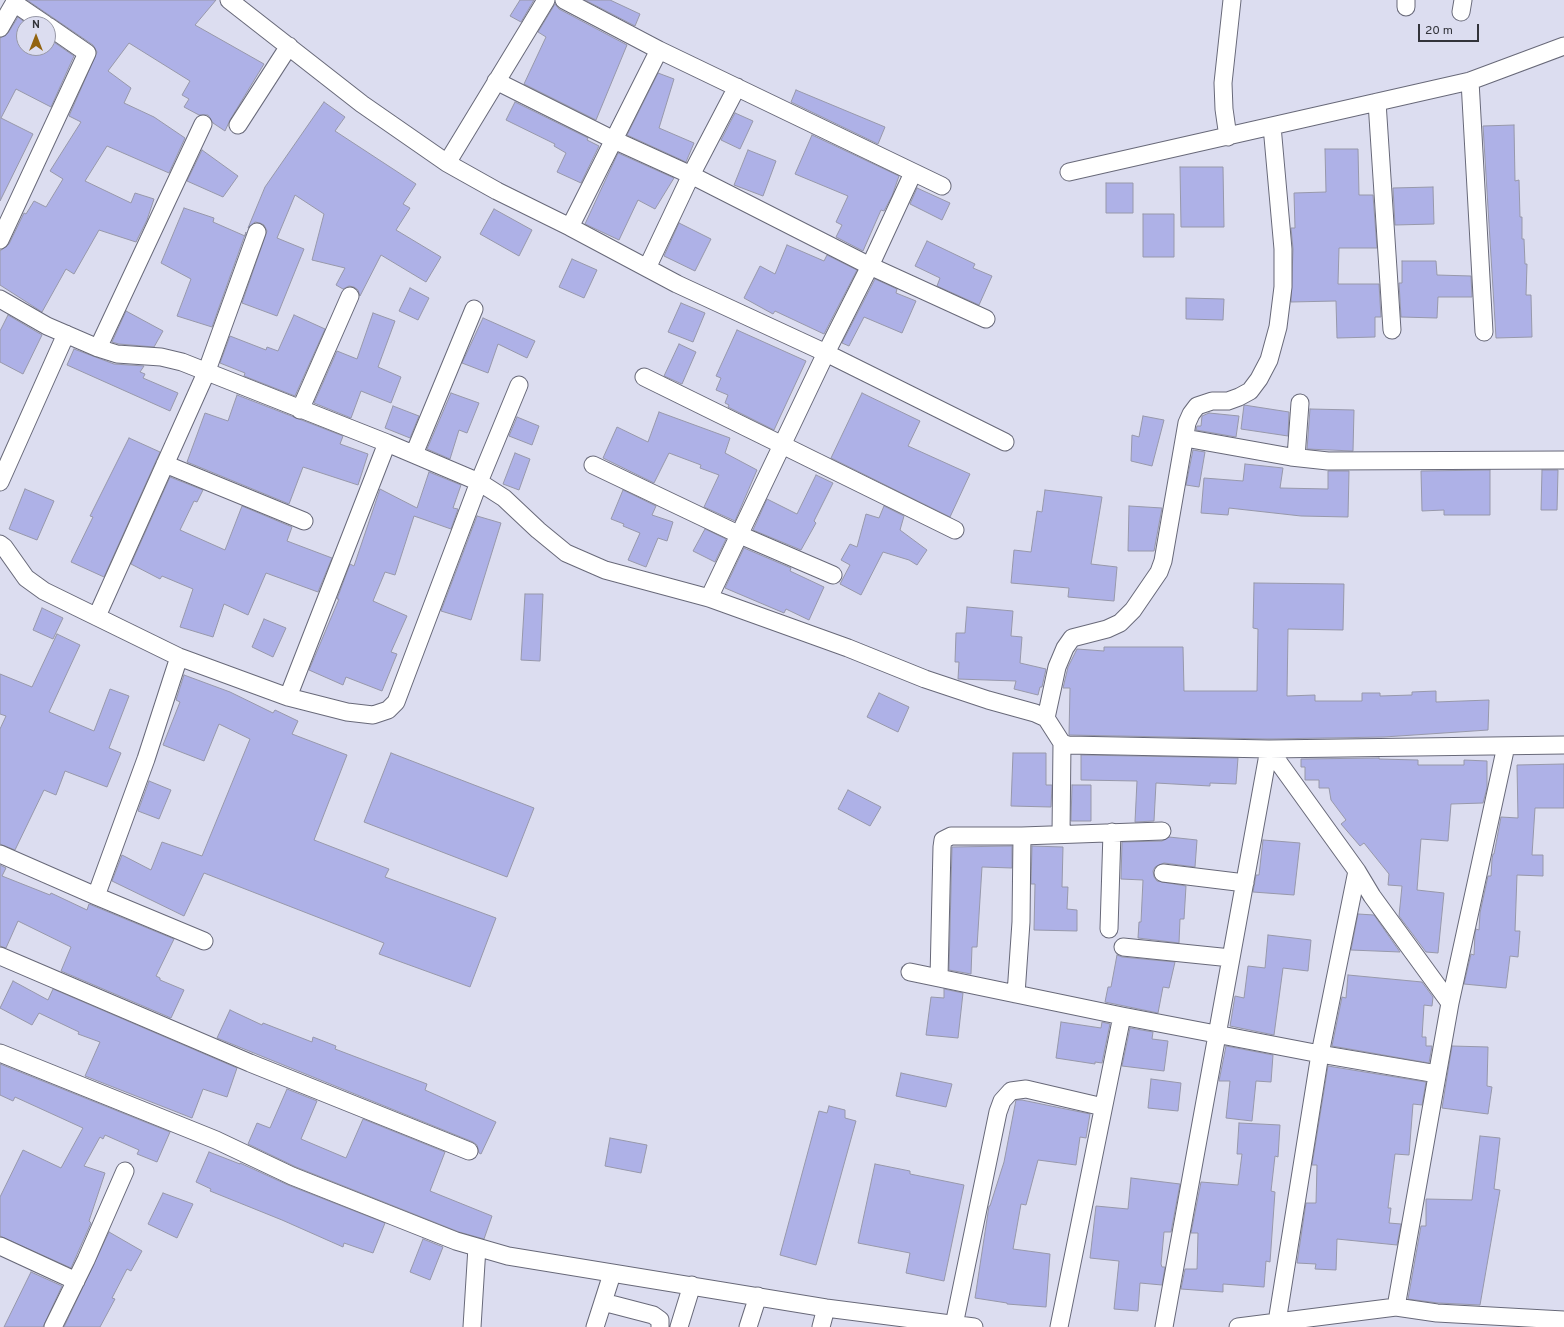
<!DOCTYPE html>
<html>
<head>
<meta charset="utf-8">
<style>
	body { margin:0 }
	#map { position:relative; width:1564px; height:1327px; overflow:hidden; background:#dcddf0; font-family:Overpass,sans-serif }
	canvas { display:block }
	.north { position:absolute; left:16px; top:16px; width:40px; height:40px; box-sizing:border-box; background:#dcddf0; border:1px solid #9899a7; border-radius:50%; rotate:0deg; font-size:11px; font-weight:700; line-height:16px; text-align:center; color:#32333a }
	.north::after { content:''; display:block; margin:auto; width:14px; height:18px; background:#926310; clip-path:polygon(50% 0,100% 100%,50% 72%,0 100%) }
	.scale { position:absolute; left:1418px; top:24px; width:61px; height:18px; box-sizing:border-box; border:2px solid #32333a; border-top:0; padding-left:5px; font-size:12px; line-height:14px; white-space:nowrap; color:#32333a; -webkit-text-stroke:3px #dcddf0; paint-order:stroke }
</style>
</head>
<body>
<div id="map">
<canvas width="1564" height="1327"></canvas>
<div class="north">N</div>
<div class="scale">20 m</div>
</div>
<script>
const ctx = document.querySelector('canvas').getContext('2d');
ctx.lineJoin = 'round';
function fillPath(path, color) {
  ctx.fillStyle = color;
  ctx.fill(path, 'evenodd');
}
function poly(rows) {
  const path = new Path2D();
  for (const r of rows) {
    path.moveTo(r[0], r[1]);
    for (let i = 2; i < r.length; i += 2) path.lineTo(r[i], r[i + 1]);
  }
  return path;
}
function strokePath(path, color, width, dash) {
  ctx.strokeStyle = color;
  ctx.lineWidth = width;
  ctx.lineCap = dash ? 'butt' : 'round';
  ctx.setLineDash(dash || []);
  ctx.stroke(path);
}
const building = poly([
	[27,0,216,0,195,25,264,64,230,120,225,131,213,123,208,115,199,115,184,107,189,99,182,95,190,81,129,43,108,71,131,88,124,103,154,117,185,138,169,173,107,146,85,181,131,203,135,193,154,199,147,220,136,242,99,230,74,274,66,269,42,312,0,285,0,251,9,244,24,213,26,214,34,201,46,207,63,179,50,171,81,122,69,116,97,52,93,45,27,0],
	[520,0,534,0,521,22,510,16,520,0],
	[585,0,610,0,640,14,635,26,585,0],
	[555,4,559,9,627,45,596,120,524,84,546,37,538,32,555,4],
	[18,17,27,24,24,24,24,48,48,48,48,38,74,56,51,107,16,89,1,118,33,134,0,201,0,38,8,33,18,17],
	[658,73,674,79,659,128,694,143,686,162,627,135,658,73],
	[796,90,885,127,878,144,791,102,796,90],
	[324,102,345,117,335,131,416,184,403,204,410,208,396,230,441,257,426,282,381,255,360,296,358,290,354,287,349,286,343,289,336,285,345,268,312,260,324,214,295,195,277,238,304,249,277,316,242,303,267,231,264,225,260,223,255,222,248,228,265,187,324,102],
	[515,102,588,138,587,140,599,146,581,183,557,172,566,153,554,146,555,144,506,120,515,102],
	[735,113,753,121,740,149,721,140,735,113],
	[1514,125,1515,181,1519,180,1520,217,1522,217,1522,239,1524,239,1525,264,1527,264,1526,295,1531,295,1532,337,1496,338,1483,126,1514,125],
	[812,135,899,176,892,196,884,211,881,210,863,251,836,237,842,225,836,222,848,196,795,174,812,135],
	[1325,149,1358,149,1359,195,1373,195,1377,248,1339,248,1338,284,1379,284,1381,317,1375,317,1375,337,1337,338,1336,301,1291,302,1293,249,1291,228,1295,228,1294,193,1326,192,1325,149],
	[202,150,238,176,223,197,187,181,202,150],
	[748,150,776,161,763,196,734,185,748,150],
	[618,153,674,178,655,209,638,200,619,240,585,224,618,153],
	[1180,167,1223,167,1224,227,1181,227,1180,167],
	[1106,183,1133,183,1133,213,1106,213,1106,183],
	[1433,187,1434,224,1395,225,1393,188,1433,187],
	[917,188,950,203,942,220,910,204,917,188],
	[184,208,214,218,213,222,245,236,246,232,212,327,177,316,191,279,161,263,184,208],
	[494,209,532,230,519,256,480,234,494,209],
	[1143,214,1174,214,1174,257,1143,257,1143,214],
	[679,223,711,239,695,271,664,256,679,223],
	[927,241,975,264,973,268,992,276,979,305,937,286,940,278,915,266,927,241],
	[787,245,824,261,827,255,857,270,824,334,775,311,773,314,744,298,760,266,775,274,787,245],
	[572,259,597,270,584,298,559,287,572,259],
	[1402,261,1436,261,1437,275,1471,276,1472,297,1438,297,1437,318,1401,317,1399,283,1402,283,1402,261],
	[875,279,897,289,896,293,916,301,902,333,864,317,849,346,842,343,875,279],
	[410,288,429,298,418,320,399,311,410,288],
	[1186,298,1224,299,1223,320,1186,319,1186,298],
	[681,303,705,313,693,342,668,332,681,303],
	[126,311,163,331,154,347,119,344,112,342,126,311],
	[373,313,395,321,378,367,401,377,391,403,361,391,351,418,314,403,337,351,357,359,373,313],
	[8,315,42,335,23,374,0,362,0,331,8,315],
	[294,315,325,329,295,396,244,376,245,373,220,363,230,336,266,350,267,347,278,351,294,315],
	[483,318,535,341,527,358,498,344,488,373,462,363,483,318],
	[737,330,806,361,774,430,728,407,729,405,725,403,728,395,716,390,721,378,716,376,737,330],
	[679,344,696,352,682,384,664,376,679,344],
	[74,349,114,364,144,366,140,372,145,374,143,378,178,393,170,411,67,365,74,349],
	[451,393,479,403,467,433,459,430,450,459,427,449,451,393],
	[862,393,920,421,908,446,970,474,950,517,831,458,862,393],
	[237,395,343,436,340,444,368,454,358,485,303,467,289,504,187,462,205,413,228,421,237,395],
	[1244,405,1289,412,1288,436,1241,429,1244,405],
	[393,406,419,416,410,438,385,428,393,406],
	[1310,409,1354,410,1353,451,1307,449,1310,409],
	[659,412,730,438,725,453,757,470,735,521,704,507,719,475,700,468,701,465,669,453,654,483,603,458,617,427,648,442,659,412],
	[1209,413,1239,416,1236,437,1196,430,1197,426,1201,426,1202,416,1209,413],
	[1143,416,1164,420,1152,466,1131,461,1132,435,1139,437,1143,416],
	[517,417,539,426,532,445,509,436,517,417],
	[129,438,160,452,104,577,71,562,93,517,90,516,129,438],
	[1193,450,1205,452,1199,487,1186,485,1193,450],
	[515,453,530,459,519,490,503,484,515,453],
	[1245,464,1283,468,1280,488,1328,489,1328,471,1349,471,1348,517,1301,516,1229,508,1228,515,1201,513,1204,478,1243,481,1245,464],
	[1490,470,1490,515,1444,515,1444,510,1422,511,1421,471,1490,470],
	[1542,470,1558,470,1557,510,1541,510,1542,470],
	[429,472,461,485,453,508,458,509,451,529,414,516,395,575,385,572,373,601,407,616,391,652,397,654,382,691,346,677,343,685,309,670,339,599,337,599,350,564,354,566,380,489,417,508,429,472],
	[816,475,833,483,814,521,816,523,801,550,753,530,767,499,797,514,816,475],
	[170,477,203,490,197,502,194,501,180,530,225,550,242,506,292,527,287,541,332,558,318,592,266,573,248,615,224,604,213,637,180,627,193,589,162,576,160,579,131,564,170,477],
	[25,489,54,501,37,540,9,529,25,489],
	[623,490,656,506,652,515,673,522,667,541,658,538,646,567,628,560,640,533,623,526,624,524,611,519,623,490],
	[1045,490,1102,497,1091,564,1117,567,1114,601,1068,597,1069,588,1011,583,1014,550,1031,552,1037,511,1042,512,1045,490],
	[884,506,904,516,900,530,927,550,917,565,909,560,883,552,861,595,840,584,850,565,841,560,850,544,857,547,866,514,879,518,884,506],
	[1129,506,1162,508,1154,551,1128,551,1129,506],
	[477,516,501,523,471,620,441,611,477,516],
	[705,529,726,539,715,562,693,551,705,529],
	[744,548,791,568,790,571,824,587,809,620,786,609,784,613,725,588,744,548],
	[1254,583,1344,584,1343,630,1288,629,1287,696,1315,695,1315,701,1362,701,1362,693,1380,693,1380,696,1412,695,1412,692,1436,691,1436,702,1489,700,1488,730,1384,737,1269,739,1069,735,1070,688,1063,688,1068,667,1077,649,1104,651,1104,647,1183,647,1184,691,1257,691,1258,629,1253,628,1254,583],
	[525,594,543,594,540,661,521,660,525,594],
	[967,607,1013,611,1011,636,1022,637,1020,663,1046,669,1042,687,1040,687,1038,695,1014,689,1016,681,958,679,959,662,955,662,956,633,965,633,967,607],
	[42,608,63,618,53,639,33,630,42,608],
	[264,619,286,628,273,657,252,647,264,619],
	[57,634,80,645,49,712,94,731,110,689,129,696,109,748,121,753,107,787,65,771,56,795,44,790,15,850,0,844,0,729,6,716,0,714,0,674,32,687,57,634],
	[184,675,230,692,273,713,275,710,298,721,292,734,347,755,314,840,389,869,385,877,496,918,470,987,379,954,384,943,204,873,184,916,112,881,122,855,151,870,162,842,202,856,250,739,219,724,204,761,163,745,180,702,176,700,184,675],
	[879,693,909,707,898,732,867,717,879,693],
	[391,753,534,808,507,877,364,822,391,753],
	[1013,753,1046,753,1046,785,1052,785,1051,807,1011,806,1013,753],
	[1081,755,1238,758,1236,784,1210,783,1210,786,1156,783,1154,821,1135,822,1137,781,1081,780,1081,755],
	[1379,758,1379,759,1418,760,1418,765,1464,765,1464,760,1487,761,1487,788,1483,803,1451,804,1448,841,1421,839,1417,890,1444,893,1438,953,1426,952,1399,916,1402,886,1388,885,1389,874,1364,843,1360,846,1341,824,1346,820,1331,800,1329,788,1319,788,1319,780,1305,780,1305,767,1301,767,1301,759,1379,758],
	[1564,764,1564,808,1535,808,1532,855,1543,855,1543,876,1517,875,1515,931,1520,931,1518,957,1510,956,1506,988,1464,984,1471,954,1474,955,1475,933,1476,929,1479,930,1480,913,1488,876,1491,876,1492,859,1493,854,1494,854,1501,817,1518,818,1517,765,1564,764],
	[149,781,171,790,159,819,138,811,149,781],
	[1072,785,1091,785,1091,821,1071,821,1072,785],
	[848,790,881,807,870,826,838,809,848,790],
	[1169,837,1197,840,1195,867,1164,863,1155,867,1153,871,1154,877,1157,881,1186,886,1184,919,1180,919,1179,943,1138,938,1139,922,1141,922,1143,880,1121,879,1122,842,1162,841,1169,837],
	[1263,840,1300,843,1294,895,1253,892,1256,875,1259,875,1263,840],
	[1012,846,1012,868,982,867,977,947,972,947,971,974,949,970,952,847,1012,846],
	[1032,846,1063,847,1062,887,1068,887,1067,909,1077,910,1077,931,1034,930,1035,884,1031,884,1032,846],
	[0,865,6,868,2,876,50,895,51,893,87,910,89,904,174,939,156,976,160,978,160,980,184,990,171,1018,61,971,71,947,18,921,6,948,0,946,0,865],
	[1358,914,1374,915,1400,952,1351,950,1358,914],
	[1268,935,1311,940,1308,971,1283,968,1274,1035,1230,1026,1235,996,1244,998,1248,966,1265,968,1268,935],
	[1117,955,1122,957,1175,962,1169,988,1163,987,1158,1013,1105,1002,1108,987,1111,987,1117,955],
	[1348,975,1422,982,1433,997,1432,1006,1424,1005,1422,1037,1426,1037,1426,1046,1432,1046,1429,1063,1332,1046,1342,997,1346,998,1348,975],
	[13,981,48,1000,53,989,237,1068,227,1097,203,1089,192,1118,85,1076,100,1042,78,1034,79,1032,39,1013,32,1025,0,1008,13,981],
	[944,989,963,993,958,1038,926,1035,931,997,944,998,944,989],
	[230,1010,262,1025,263,1023,312,1042,313,1037,336,1046,335,1049,427,1084,425,1090,496,1122,481,1154,479,1153,477,1145,473,1142,217,1038,230,1010],
	[1061,1022,1101,1028,1102,1022,1110,1024,1102,1063,1095,1062,1095,1064,1056,1058,1061,1022],
	[1130,1028,1153,1032,1152,1039,1168,1041,1164,1071,1122,1066,1130,1028],
	[1226,1046,1273,1055,1271,1082,1256,1081,1252,1121,1226,1118,1230,1081,1219,1081,1226,1046],
	[1452,1046,1488,1047,1487,1086,1492,1087,1488,1114,1442,1108,1452,1046],
	[0,1064,170,1132,157,1162,137,1154,139,1150,105,1135,103,1139,100,1137,84,1166,105,1173,89,1221,91,1223,71,1268,0,1236,0,1197,23,1150,61,1168,83,1128,15,1097,13,1101,0,1095,0,1064],
	[1328,1066,1426,1082,1422,1105,1413,1104,1409,1155,1395,1154,1388,1208,1391,1208,1389,1223,1401,1224,1397,1245,1337,1239,1336,1270,1315,1269,1316,1264,1297,1263,1306,1203,1316,1203,1317,1165,1312,1165,1328,1066],
	[901,1073,952,1084,946,1107,896,1096,901,1073],
	[1151,1079,1181,1083,1178,1111,1148,1108,1151,1079],
	[287,1089,317,1101,301,1139,346,1158,363,1119,445,1152,430,1191,492,1216,484,1239,459,1232,296,1167,248,1144,257,1123,270,1128,287,1089],
	[1016,1100,1022,1100,1090,1114,1086,1138,1080,1137,1076,1165,1038,1160,1026,1205,1021,1204,1013,1249,1050,1254,1046,1307,1007,1304,1007,1303,975,1298,989,1206,990,1206,1004,1162,1016,1100],
	[829,1106,845,1110,845,1118,856,1121,816,1265,780,1255,819,1111,827,1113,829,1106],
	[1239,1123,1280,1125,1278,1157,1275,1156,1271,1191,1275,1192,1270,1262,1266,1261,1264,1287,1223,1284,1223,1292,1181,1289,1185,1269,1197,1269,1198,1233,1191,1233,1201,1182,1238,1185,1242,1154,1237,1154,1239,1123],
	[1480,1136,1500,1138,1494,1189,1500,1190,1480,1305,1438,1303,1408,1299,1421,1226,1426,1226,1426,1199,1472,1200,1480,1136],
	[610,1138,647,1145,641,1173,605,1166,610,1138],
	[209,1152,240,1164,240,1163,288,1185,385,1223,373,1253,344,1243,343,1247,282,1220,210,1191,211,1189,196,1182,209,1152],
	[875,1164,910,1171,910,1174,964,1185,944,1281,906,1273,910,1253,858,1243,875,1164],
	[1131,1178,1180,1184,1171,1232,1164,1232,1161,1264,1162,1267,1165,1267,1162,1285,1140,1283,1138,1311,1114,1309,1119,1261,1090,1258,1096,1206,1128,1209,1131,1178],
	[163,1193,193,1204,177,1238,148,1224,163,1193],
	[109,1232,142,1251,131,1271,127,1269,112,1298,115,1299,100,1327,64,1327,109,1232],
	[423,1239,443,1247,430,1280,410,1272,423,1239],
	[31,1272,62,1286,43,1327,4,1327,31,1272]
]);
fillPath(building, '#aeb1e7');
strokePath(building, '#9798aa', 1);
const street = poly([
	[229,0,362,104,447,163,497,191,570,227,677,284,826,353,1005,442],
	[564,0,659,50,942,186],
	[1406,0,1406,7],
	[14,3,45,24],
	[1461,12,1463,0],
	[0,28,16,0],
	[496,81,614,140,691,175,870,266,986,319],
	[1470,81,1484,332],
	[1377,102,1392,330],
	[238,125,289,46],
	[1228,137,1224,109,1223,83,1232,0],
	[447,163,546,0],
	[1069,172,1470,81,1564,46],
	[570,227,659,50],
	[0,240,87,53,48,26],
	[647,268,691,175,737,87],
	[0,299,47,326,98,348,117,354,161,357,182,362,387,443,479,482,504,498,538,530,566,553,605,570,709,598,848,648,925,679,988,700,1035,713,1046,718,1062,743,1068,745,1269,749,1564,745],
	[98,348,203,124],
	[644,377,955,530],
	[300,410,350,296],
	[1185,438,1291,457,1328,461,1564,460],
	[414,454,474,309],
	[1296,457,1300,403],
	[165,464,304,521],
	[593,465,740,535,833,575],
	[0,482,66,334],
	[0,544,4,547,26,578,44,591,179,657,288,697,347,712,373,715,388,710,396,702,479,482,519,385],
	[709,598,826,353,870,266,913,173],
	[97,616,206,373,257,232],
	[288,697,387,443],
	[1046,718,1057,667,1065,648,1072,638,1107,629,1120,623,1133,610,1159,572,1163,561,1187,423,1191,414,1197,406,1212,401,1228,401,1239,397,1250,391,1259,379,1269,360,1278,327,1283,287,1283,249,1272,126],
	[1269,749,1357,871,1372,896,1450,1003],
	[1061,834,1062,743],
	[0,854,96,896,204,941],
	[1163,873,1245,883],
	[96,896,146,759,179,657],
	[1109,929,1112,832],
	[1123,947,1231,958],
	[0,956,250,1063,469,1151],
	[910,972,1122,1016,1320,1054,1437,1074],
	[939,978,942,847,943,840,951,836,1022,836],
	[1016,994,1021,922,1022,836,1162,831],
	[0,1053,216,1140,292,1176,456,1241,508,1256,826,1308,974,1327],
	[0,1246,76,1281],
	[603,1302,653,1315,660,1320,660,1327],
	[1396,1307,1450,1003,1506,746],
	[1277,1322,1320,1054,1357,871],
	[954,1325,998,1112,1002,1101,1011,1091,1026,1089,1103,1107],
	[53,1327,86,1260,125,1171],
	[472,1327,477,1247],
	[595,1327,612,1274],
	[679,1327,692,1285],
	[748,1327,758,1296],
	[821,1327,826,1308],
	[1059,1327,1122,1016],
	[1164,1327,1269,749],
	[1238,1327,1396,1307,1437,1313,1564,1320]
]);
strokePath(street, '#686979', 19);
strokePath(street, '#fff', 17);
</script>
</body>
</html>
